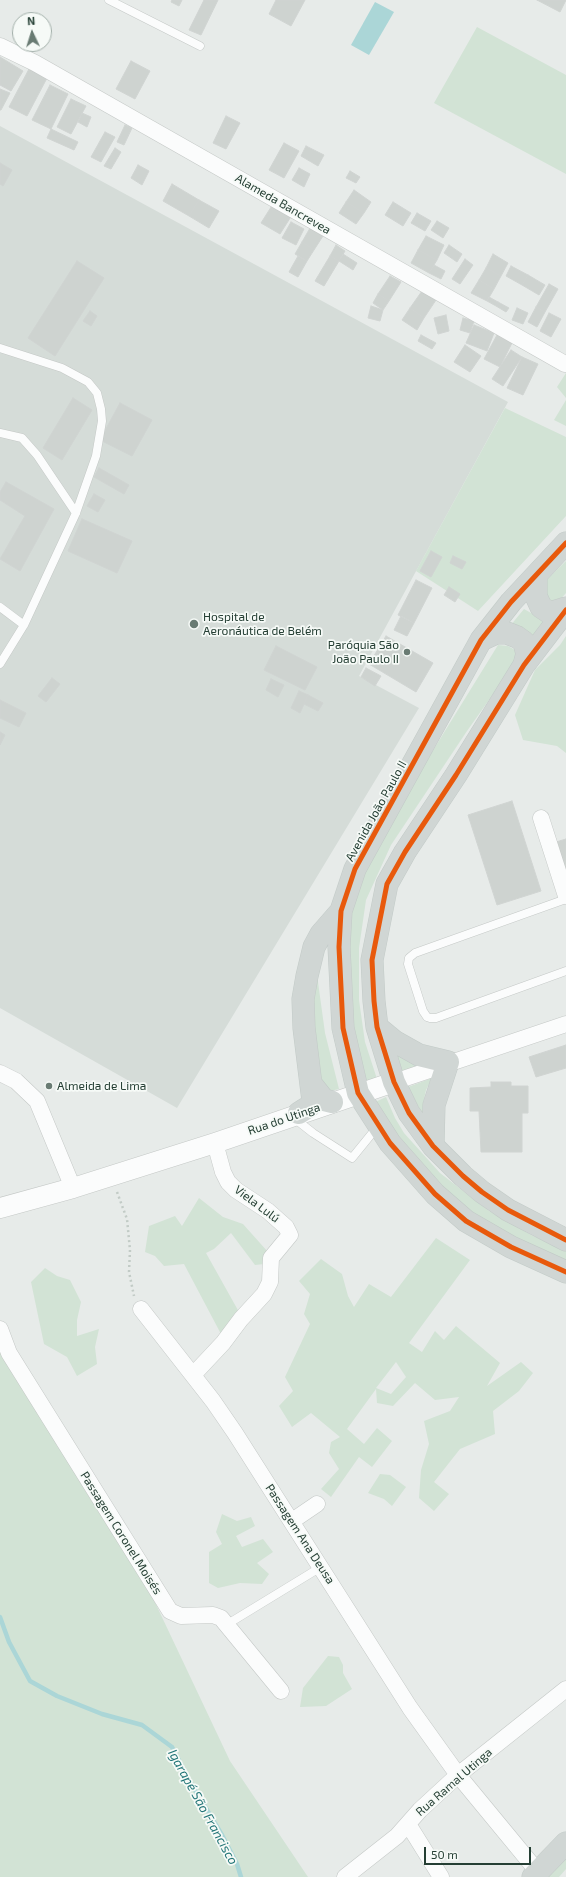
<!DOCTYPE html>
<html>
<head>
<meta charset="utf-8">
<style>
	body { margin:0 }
	#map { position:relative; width:566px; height:1877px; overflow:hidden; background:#e7ebe9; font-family:"Exo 2",sans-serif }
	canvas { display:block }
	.north { position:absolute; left:12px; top:12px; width:40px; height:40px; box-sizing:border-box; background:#f6faf7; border:1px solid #a2afa9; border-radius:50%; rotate:356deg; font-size:11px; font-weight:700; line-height:16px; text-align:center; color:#253f34 }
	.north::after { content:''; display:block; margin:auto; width:14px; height:18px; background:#697b73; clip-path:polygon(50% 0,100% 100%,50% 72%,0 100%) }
	.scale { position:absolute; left:424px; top:1847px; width:107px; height:18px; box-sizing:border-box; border:2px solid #253f34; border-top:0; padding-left:5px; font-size:12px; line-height:14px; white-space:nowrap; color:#253f34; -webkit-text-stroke:3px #f6faf7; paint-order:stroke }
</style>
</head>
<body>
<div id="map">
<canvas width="566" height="1877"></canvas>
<div class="north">N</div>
<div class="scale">50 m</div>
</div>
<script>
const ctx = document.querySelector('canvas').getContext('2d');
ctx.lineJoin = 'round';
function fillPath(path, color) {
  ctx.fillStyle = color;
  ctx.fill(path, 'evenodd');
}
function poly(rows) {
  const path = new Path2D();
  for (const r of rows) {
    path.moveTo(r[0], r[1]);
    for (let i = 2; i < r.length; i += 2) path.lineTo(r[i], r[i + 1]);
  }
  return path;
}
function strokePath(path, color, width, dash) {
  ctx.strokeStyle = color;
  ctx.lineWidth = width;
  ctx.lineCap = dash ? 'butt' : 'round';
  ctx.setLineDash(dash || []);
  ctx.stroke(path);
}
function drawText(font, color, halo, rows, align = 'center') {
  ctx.font = font + ' "Exo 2",sans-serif';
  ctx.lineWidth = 3.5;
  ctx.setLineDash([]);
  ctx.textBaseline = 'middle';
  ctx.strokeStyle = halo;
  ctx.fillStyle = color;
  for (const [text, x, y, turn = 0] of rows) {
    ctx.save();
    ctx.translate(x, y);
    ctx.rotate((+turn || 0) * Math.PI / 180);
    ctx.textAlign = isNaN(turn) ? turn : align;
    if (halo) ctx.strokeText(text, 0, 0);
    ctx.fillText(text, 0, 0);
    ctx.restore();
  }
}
fillPath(poly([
	[0,126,508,402,359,676,419,708,177,1108,0,1008]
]), '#d5dcd8');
fillPath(poly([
	[477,27,566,75,566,174,434,103],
	[566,373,566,398,557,387],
	[566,400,566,426,554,420],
	[505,408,566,437,566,516,478,611,416,571],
	[566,561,566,593,558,602,547,605,539,587],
	[524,609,547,622,534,642,510,626],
	[566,636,566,753,557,746,523,740,515,715,535,670,560,645],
	[498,645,508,646,517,651,518,659,467,731,391,845,366,900,359,948,359,1000,365,1042,377,1079,359,1084,349,1039,348,907,371,851],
	[316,945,318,982,325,1033,339,1089,322,1093,308,1032],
	[395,1053,424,1065,402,1072],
	[432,1078,426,1090,423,1104,425,1119,408,1087],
	[386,1097,395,1118,404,1133,440,1173,489,1211,533,1236,566,1250,566,1266,539,1254,444,1195,371,1104],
	[199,1198,223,1217,243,1224,268,1252,264,1264,255,1265,231,1233,214,1249,206,1253,239,1312,221,1334,184,1264,164,1266,155,1256,145,1252,149,1226,175,1216,182,1226],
	[436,1238,470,1260,409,1343,422,1352,435,1331,444,1340,456,1326,500,1363,487,1386,521,1362,533,1373,519,1391,493,1411,495,1434,460,1449,434,1482,449,1494,434,1511,419,1498,421,1470,429,1444,424,1421,450,1411,459,1397,435,1400,415,1383,393,1406,377,1403,376,1389,347,1429,364,1444,377,1428,392,1441,372,1467,359,1457,331,1497,321,1489,339,1469,329,1453,331,1442,340,1437,311,1413,292,1427,279,1406,293,1391,285,1377,310,1324,304,1314,310,1294,299,1281,321,1259,342,1274,348,1296,354,1307,369,1284,391,1297],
	[396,1362,406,1377,391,1394,376,1388],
	[45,1268,57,1276,70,1280,81,1302,77,1320,77,1336,99,1329,95,1347,97,1364,77,1376,67,1357,44,1344,31,1282],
	[0,1345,143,1577,230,1761,308,1877,0,1877],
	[380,1474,390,1475,406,1487,392,1506,384,1499,368,1493],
	[222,1514,237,1521,251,1517,255,1526,236,1536,242,1547,263,1539,273,1552,257,1563,269,1574,262,1584,240,1583,218,1588,209,1583,209,1552,222,1544,216,1532],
	[328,1656,339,1657,343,1665,343,1673,352,1689,326,1706,300,1707,303,1688],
	[566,1853,566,1869,559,1877,544,1877]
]), '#d2e3d5');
fillPath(poly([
	[375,2,394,12,369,55,351,45]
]), '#abd6d7');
strokePath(poly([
	[0,1617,9,1642,30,1681,57,1696,102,1714,142,1725,172,1747,189,1780,222,1835,237,1864,241,1877]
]), '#abd6d7', 4.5);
const building = poly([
	[172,0,182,0,179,6,171,2,172,0],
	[204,0,218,0,201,35,189,30,204,0],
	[276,0,305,0,291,26,269,14,276,0],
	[537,0,566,0,560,12,537,0],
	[0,57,23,71,11,91,0,85,0,57],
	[131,61,150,71,135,99,116,89,131,61],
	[29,69,47,78,27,116,9,107,29,69],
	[50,85,68,94,51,129,32,120,50,85],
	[0,89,10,93,1,110,0,110,0,89],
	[71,99,86,106,71,134,57,127,71,99],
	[82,113,91,117,87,127,78,122,82,113],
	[226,116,240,123,226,149,213,143,226,116],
	[125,125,132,128,124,145,117,142,125,125],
	[51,129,78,142,74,150,47,138,51,129],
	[105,132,115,137,101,162,91,157,105,132],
	[284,143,299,151,284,178,269,170,284,143],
	[306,146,324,155,318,166,301,156,306,146],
	[115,148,121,152,111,169,104,166,115,148],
	[0,163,12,170,3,186,0,184,0,163],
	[138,165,149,171,142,185,131,178,138,165],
	[299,168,310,174,304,187,292,180,299,168],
	[350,171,360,177,356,183,346,178,350,171],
	[172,184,199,200,189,216,163,201,172,184],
	[354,190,371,202,364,213,346,202,354,190],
	[199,200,219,211,209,228,189,216,199,200],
	[346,202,364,213,356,224,339,213,346,202],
	[393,202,411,213,403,226,385,215,393,202],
	[273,204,292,215,280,234,261,223,273,204],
	[417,213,431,221,425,231,411,223,417,213],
	[437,221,449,228,443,238,431,230,437,221],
	[291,222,304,229,296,245,282,238,291,222],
	[310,228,323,236,314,250,302,242,310,228],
	[426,236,444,245,437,260,418,250,426,236],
	[302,242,314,250,307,261,295,254,302,242],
	[336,245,345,251,339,261,330,256,336,245],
	[449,245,462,254,457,262,444,253,449,245],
	[418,250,437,260,429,273,411,263,418,250],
	[343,254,357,263,353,270,339,261,343,254],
	[493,254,508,263,501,276,486,268,493,254],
	[298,256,307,261,298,277,289,272,298,256],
	[330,256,339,261,324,286,315,281,330,256],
	[465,259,473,265,460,284,452,279,465,259],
	[77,261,104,278,55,356,28,338,77,261],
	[434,265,445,271,441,279,429,273,434,265],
	[511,266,528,275,522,285,506,276,511,266],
	[486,268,501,276,494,289,479,280,486,268],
	[528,275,545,285,539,295,522,285,528,275],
	[390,276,401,282,389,301,378,294,390,276],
	[479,280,494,289,487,301,471,293,479,280],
	[549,284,558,289,545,312,536,307,549,284],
	[422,291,436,300,424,318,410,308,422,291],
	[378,294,389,301,383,310,373,303,378,294],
	[489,297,498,302,496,306,487,301,489,297],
	[498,302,509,308,506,312,496,306,498,302],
	[371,306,383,310,380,321,368,318,371,306],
	[536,307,545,312,537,327,528,322,536,307],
	[410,308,424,318,417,330,402,320,410,308],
	[517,308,528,313,523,324,512,320,517,308],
	[90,311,97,316,91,326,83,321,90,311],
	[549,313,561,319,551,337,540,331,549,313],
	[446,315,449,331,438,334,434,318,446,315],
	[463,318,474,321,470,333,460,330,463,318],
	[474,325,494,333,487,351,466,343,474,325],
	[421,335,436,343,432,349,418,341,421,335],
	[497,335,512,343,500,367,484,359,497,335],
	[465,345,481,356,470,372,454,362,465,345],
	[511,350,522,357,503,386,492,379,511,350],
	[522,357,538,364,523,395,507,388,522,357],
	[73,398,92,410,62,460,43,448,73,398],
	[120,403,152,420,132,456,100,440,120,403],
	[99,468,129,485,124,494,94,477,99,468],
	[6,482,54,509,20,571,0,559,25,516,0,500,0,492,6,482],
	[94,494,105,500,98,512,87,506,94,494],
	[82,519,132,541,117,573,68,551,82,519],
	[431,551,442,557,431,577,420,571,431,551],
	[453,556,466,562,462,569,450,563,453,556],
	[416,580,432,588,414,623,398,615,416,580],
	[449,587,460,594,455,602,444,595,449,587],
	[401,616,414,623,407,636,394,630,401,616],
	[386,636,433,663,416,692,369,664,386,636],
	[276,646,317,667,305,690,264,670,276,646],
	[366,668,381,676,375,686,361,677,366,668],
	[52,678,60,684,46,702,38,696,52,678],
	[271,679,284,685,278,697,266,690,271,679],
	[299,691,308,695,300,713,291,708,299,691],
	[308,695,323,703,318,711,304,704,308,695],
	[0,700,26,713,19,727,0,718,0,700],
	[0,732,5,735,0,745,0,732],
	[512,801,541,891,497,905,468,815,512,801],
	[566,839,566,871,556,842,566,839],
	[566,1045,566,1068,536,1077,529,1057,566,1045],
	[491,1082,511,1082,511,1086,528,1086,528,1113,522,1113,522,1152,481,1152,479,1111,470,1111,470,1088,491,1087,491,1082]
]);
fillPath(building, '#ced3d0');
strokePath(building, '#d0d4d2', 1);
const service = poly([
	[109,0,200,46],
	[0,348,62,368,88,382,97,393,101,409,102,421,96,456,76,513,24,625,0,664],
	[0,433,22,438,37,455,76,513],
	[0,607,24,625],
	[566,899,415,953,409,958,408,964,423,1011,427,1017,430,1018,436,1018,566,971],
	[294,1118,313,1133,352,1158,378,1126],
	[226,1625,321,1567]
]);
const minor = poly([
	[0,46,35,63,565,364],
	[541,818,566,896],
	[0,1073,16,1081,37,1101,73,1188],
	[394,1082,566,1024],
	[141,1309,213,1401,235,1433,410,1708,458,1775,538,1872],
	[0,1329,9,1353,170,1611,181,1616,213,1615,221,1618,281,1691],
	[193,1375,223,1343,241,1319,264,1294,270,1282,271,1258,290,1235,286,1227,268,1211,236,1190,228,1182,223,1172,215,1143],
	[292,1521,317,1504],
	[408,1824,441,1877],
	[345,1877,397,1836,420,1810,458,1775,566,1689]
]);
const tertiary = poly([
	[0,1208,73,1188,215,1143,394,1082]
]);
const primary = poly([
	[566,543,511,602,481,640,355,869,341,911,339,947,343,1028,358,1093,390,1143,435,1194,466,1221,511,1247,566,1272],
	[536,576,536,596,541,607,550,613,566,608],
	[566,610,524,665,456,775,405,852,387,884,372,960,374,1001,377,1027,394,1082,409,1113,433,1146,463,1176,482,1192,508,1210,566,1240],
	[481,640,496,633,507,633,517,637,524,642,527,654,524,665],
	[377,1027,394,1041,419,1055,448,1062,434,1105,433,1146],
	[312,1085,324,1100,332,1102],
	[299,1113,310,1106,313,1101,304,1028,303,999,307,976,314,947,321,934,341,911],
	[533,1877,566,1843]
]);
strokePath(service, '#c4c8c6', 9);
strokePath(minor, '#c4c8c6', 17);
strokePath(tertiary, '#c4c8c6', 21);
strokePath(primary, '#c2cac7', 23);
strokePath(poly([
	[117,1192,127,1219,130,1250,129,1272,134,1296]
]), '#c2cbc6', 2.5, [2, 3]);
strokePath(service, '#fbfcfc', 8);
strokePath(minor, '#fbfcfc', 16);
strokePath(tertiary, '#fbfcfc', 20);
strokePath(primary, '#d0d6d4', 22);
strokePath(poly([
	[566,543,511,602,481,640,355,869,341,911,339,947,343,1028,358,1093,390,1143,435,1194,466,1221,511,1247,566,1272],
	[566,610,524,665,456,775,405,852,387,884,372,960,374,1001,377,1027,394,1082,409,1113,433,1146,463,1176,482,1192,508,1210,566,1240]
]), '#e8590c', 5);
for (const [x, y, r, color] of [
	[194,624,5,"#697b73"],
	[407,652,4,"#697b73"],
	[49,1086,4,"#697b73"]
]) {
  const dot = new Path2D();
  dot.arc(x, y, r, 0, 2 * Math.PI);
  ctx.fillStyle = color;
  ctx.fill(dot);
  strokePath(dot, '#f6faf7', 1.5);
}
drawText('12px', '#253f34', '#f6faf7', [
	["Alameda Bancrevea",283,204,30],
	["Avenida João Paulo II",376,811,-61],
	["Rua do Utinga",284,1119,-19],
	["Viela Lulú",257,1204,37],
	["Passagem Coronel Moisés",121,1533,58],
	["Passagem Ana Deusa",300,1534,57],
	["Rua Ramal Utinga",454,1782,-41]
]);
drawText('12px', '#253f34', '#f6faf7', [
	["Hospital de",203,617],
	["Aeronáutica de Belém",203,631],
	["Paróquia São",399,645,"right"],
	["João Paulo II",399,659,"right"],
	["Almeida de Lima",57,1086]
], 'left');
drawText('italic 13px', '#227577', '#f6faf7', [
	["Igarapé São Francisco",203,1807,61]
]);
</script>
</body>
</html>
